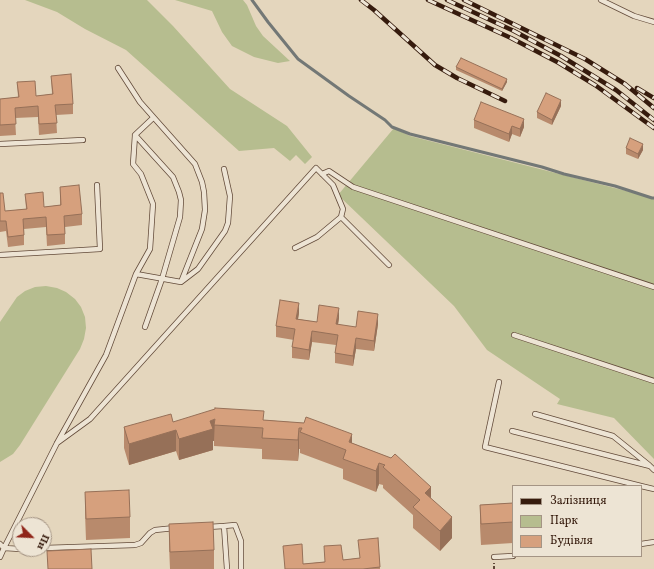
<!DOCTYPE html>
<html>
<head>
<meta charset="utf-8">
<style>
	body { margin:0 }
	#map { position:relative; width:654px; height:569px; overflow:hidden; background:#e4d6bd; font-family:Vollkorn,serif }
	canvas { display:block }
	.legend { position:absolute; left:512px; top:485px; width:130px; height:72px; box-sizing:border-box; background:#ede4d4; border:1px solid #a49484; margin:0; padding:5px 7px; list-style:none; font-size:12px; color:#361b0d }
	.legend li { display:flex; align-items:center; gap:8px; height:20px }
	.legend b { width:20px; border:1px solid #a49484 }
	.north { position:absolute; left:12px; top:517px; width:40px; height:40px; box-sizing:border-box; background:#ede4d4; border:1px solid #a49484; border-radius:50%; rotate:114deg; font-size:11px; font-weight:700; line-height:16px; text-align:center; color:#361b0d }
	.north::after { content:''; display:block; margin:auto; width:14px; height:18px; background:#8f2418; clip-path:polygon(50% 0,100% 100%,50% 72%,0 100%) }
</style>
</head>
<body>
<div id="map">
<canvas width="654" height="569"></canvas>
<ul class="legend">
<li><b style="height:5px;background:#361b0d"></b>Залізниця</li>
<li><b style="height:11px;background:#b6bd8f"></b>Парк</li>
<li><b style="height:11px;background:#d6a07d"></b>Будівля</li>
</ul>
<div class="north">Пн</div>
</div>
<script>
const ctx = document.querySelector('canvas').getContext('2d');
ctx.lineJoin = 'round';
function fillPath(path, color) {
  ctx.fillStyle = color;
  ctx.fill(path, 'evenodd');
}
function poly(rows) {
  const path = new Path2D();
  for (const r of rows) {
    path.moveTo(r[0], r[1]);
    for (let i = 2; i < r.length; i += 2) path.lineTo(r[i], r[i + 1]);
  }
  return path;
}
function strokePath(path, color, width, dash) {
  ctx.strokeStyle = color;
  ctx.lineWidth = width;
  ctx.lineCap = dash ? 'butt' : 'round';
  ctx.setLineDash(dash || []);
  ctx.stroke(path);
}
fillPath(poly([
	[25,0,147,0,173,26,230,89,287,126,312,157,305,164,296,155,290,161,274,148,239,151,126,50,85,29,57,12],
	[175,0,243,0,247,5,256,26,263,36,290,61,278,63,254,57,232,46,222,32,212,11],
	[394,128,410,136,654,198,654,459,614,418,557,404,560,399,487,350,454,306,338,195],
	[46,286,57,288,66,292,75,299,81,307,85,317,86,328,84,339,80,349,20,445,13,454,0,462,0,322,17,297,25,291,35,287]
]), '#b6bd8f');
strokePath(poly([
	[252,0,268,22,298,59,349,96,385,120,392,127,410,134,542,167,564,174,615,186,652,198,654,198]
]), '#737876', 3);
const lane = poly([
	[601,0,634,16,654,22],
	[118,68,140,102,195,164,202,182,204,192,205,210,202,229,181,282],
	[135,135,173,177,179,192,181,200,180,217,162,279,145,327],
	[0,144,83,140],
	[322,174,329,171,353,187,654,287],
	[341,217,389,265],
	[0,255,100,249,97,185],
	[136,274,181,282,198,269,225,231,228,223,230,196,224,169],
	[514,335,654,381],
	[499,382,485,447,641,486],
	[535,414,613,436,649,465],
	[512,431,650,466,654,470],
	[57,443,90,419,316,168,333,185,343,209,341,217,317,237,295,248],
	[641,486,654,489],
	[224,526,235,525,241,541,241,569],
	[208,527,224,526,227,569],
	[0,544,4,548,57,443,106,355,136,274,150,249,153,204,141,174,133,164,135,135,153,118],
	[641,544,654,542],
	[44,548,135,545,141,543,150,533,155,530,175,528],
	[0,557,4,548,20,549],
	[494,557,513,556]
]);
strokePath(lane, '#624a39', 6);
strokePath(poly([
	[494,569,494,563]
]), '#361b0d', 1.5, [3, 2]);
strokePath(lane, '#ede4d4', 4.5);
const rail = poly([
	[361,0,374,10,435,65,457,78,505,101],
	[428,0,511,38,559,63,595,85,654,128],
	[447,0,514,31,561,56,616,90,654,120],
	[464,0,585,59,625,84,654,108],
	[637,88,654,98]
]);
strokePath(rail, '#361b0d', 4.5);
strokePath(rail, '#ede4d4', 3, [9]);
fillPath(poly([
	[456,67,507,82,502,91,456,70],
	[51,76,73,104,73,114,56,115,57,133,39,135,38,117,15,118,16,135,0,136,0,99,18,97,17,82,36,96,52,94],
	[561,106,552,125,537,118,537,112],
	[474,120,524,127,520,137,512,134,509,142,474,128],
	[626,148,643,150,638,159,626,154],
	[60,187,82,214,82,225,65,227,65,244,47,246,46,227,24,229,24,245,8,247,6,231,0,232,0,193,5,211,26,209,25,194,44,207,60,205],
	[299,313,298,319,317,322,339,318,338,325,356,327,378,324,374,351,356,349,353,366,335,363,335,353,336,345,312,342,309,360,292,358,292,347,294,340,276,337,276,326],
	[264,420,304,423,352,443,391,458,431,499,452,538,440,551,413,528,413,515,383,488,383,485,379,484,376,492,343,479,343,469,300,453,300,449,299,449,298,461,262,459,262,449,214,446,214,441,213,441,213,450,179,460,176,451,129,465,124,448,124,427,173,422],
	[85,492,130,517,130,538,86,540,85,513],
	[513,503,513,543,481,545,480,526,480,505],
	[169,524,214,550,214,569,170,569,169,545],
	[378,538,380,569,284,569,303,564,360,558]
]), '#b88a6c');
fillPath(poly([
	[507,79,507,82,502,91,502,89],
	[561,100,561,106,552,125,552,120],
	[524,119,524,127,520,137,520,129],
	[512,126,512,134,509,142,509,134],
	[643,144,643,150,638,159,638,154],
	[299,303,299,313,296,330,296,319],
	[339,308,339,318,336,335,336,324],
	[378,314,378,324,374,351,374,341],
	[312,331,312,342,309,360,309,350],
	[356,338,356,349,353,366,353,356],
	[215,419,214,441,213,441,213,450,179,460,179,439,210,421],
	[299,428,299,449,298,461,298,440],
	[176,430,176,451,129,465,129,444],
	[352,434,352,455,349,442],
	[379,463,379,484,376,492,376,471],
	[431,487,431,508,425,493],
	[452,517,452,538,440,551,440,531]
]), '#967058');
const building = poly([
	[461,58,507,79,502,89,456,67,461,58],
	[71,74,73,104,55,105,57,123,39,124,38,106,15,108,16,124,0,125,0,99,19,97,17,82,35,81,36,96,53,94,51,76,71,74],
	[546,93,561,100,552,120,537,112,546,93],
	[481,102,524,119,520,129,512,126,509,134,474,120,481,102],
	[630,138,643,144,638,154,626,148,630,138],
	[79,185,82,214,64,216,65,234,47,235,46,217,23,219,24,235,8,237,6,221,0,221,0,193,3,193,5,211,27,209,25,194,43,192,44,207,61,205,60,187,79,185],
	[280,300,299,303,296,319,317,322,319,305,339,308,336,324,356,327,358,311,378,314,374,341,356,338,353,356,335,353,338,335,312,331,309,350,292,347,295,329,276,326,280,300],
	[215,408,264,411,263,420,304,423,306,417,352,434,349,442,391,458,395,454,431,487,425,493,452,517,440,531,413,507,420,500,383,467,385,465,379,463,376,471,343,459,346,450,300,432,302,428,299,428,298,440,262,438,263,428,214,425,215,419,210,421,213,429,179,439,176,430,129,444,124,427,171,414,173,422,215,409,215,408],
	[129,490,130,517,86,519,85,492,129,490],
	[513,503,513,522,481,524,480,505,513,503],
	[213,522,214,550,170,552,169,524,213,522],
	[378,538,380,567,363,569,285,569,283,546,302,544,303,564,325,562,324,546,341,545,343,560,360,558,358,540,378,538],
	[91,549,92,569,48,569,47,551,91,549]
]);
fillPath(building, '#d6a07d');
strokePath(building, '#967058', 1);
</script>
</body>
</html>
